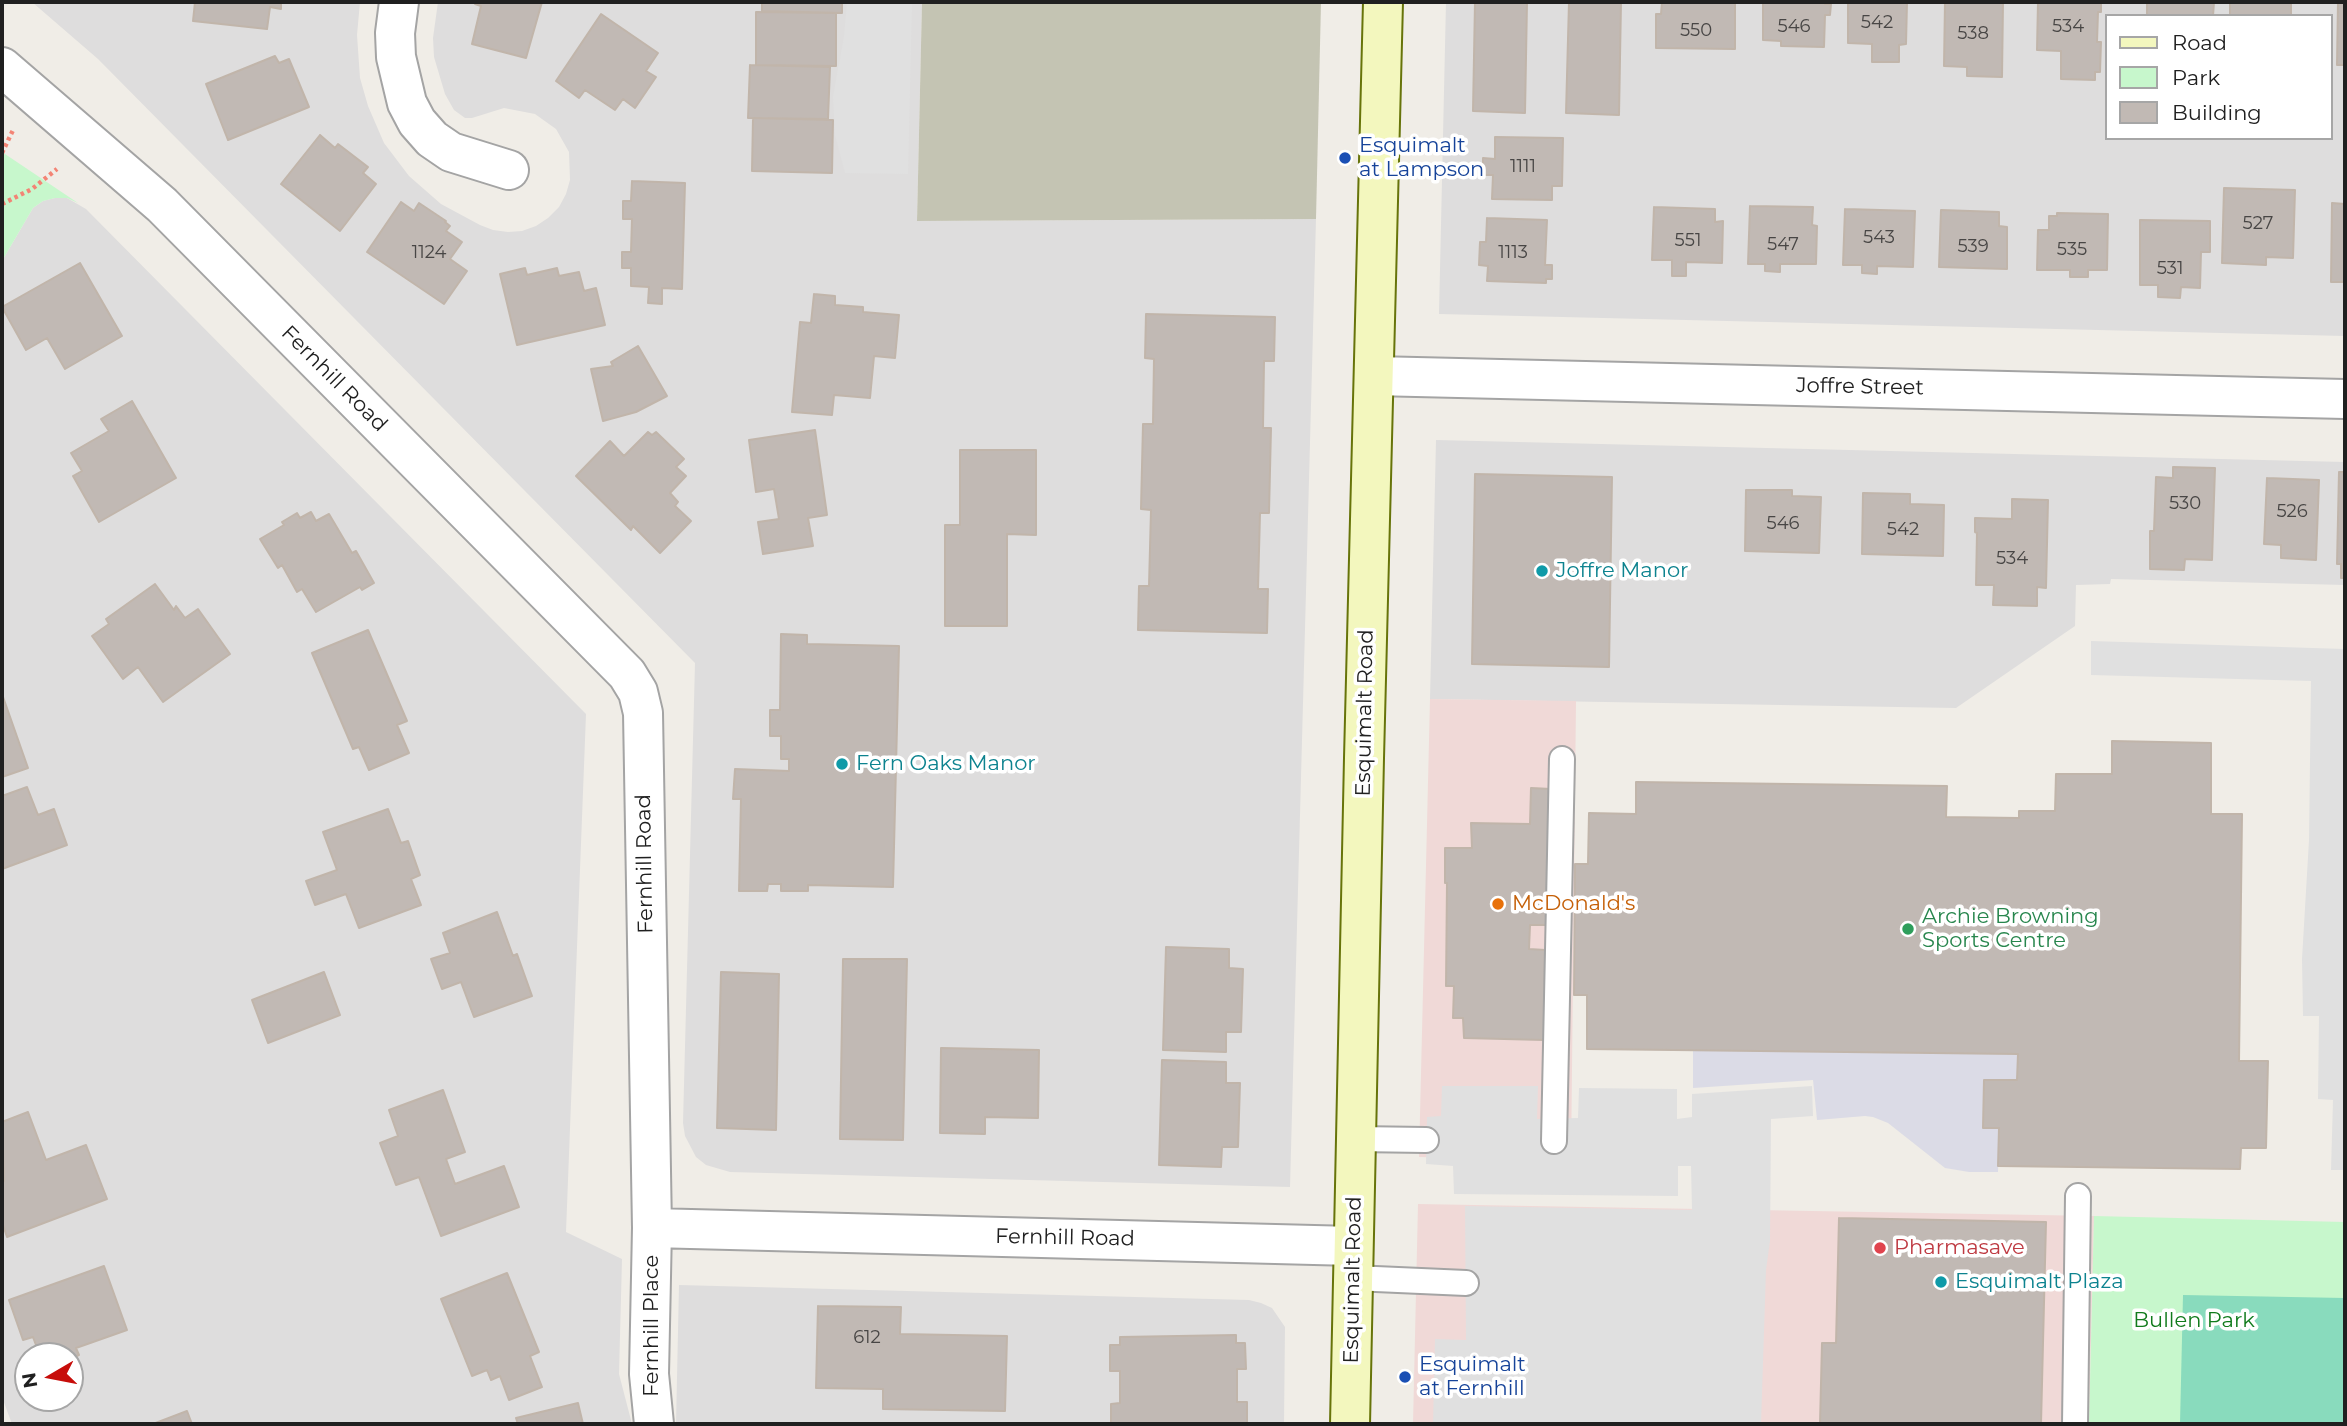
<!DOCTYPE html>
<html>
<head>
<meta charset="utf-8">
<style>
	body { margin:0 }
	#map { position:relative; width:2347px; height:1426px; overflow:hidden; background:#f0ede7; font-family:Montserrat,sans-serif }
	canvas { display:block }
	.frame { position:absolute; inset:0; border:4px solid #202020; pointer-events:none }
	.legend { position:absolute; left:2105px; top:14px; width:228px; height:126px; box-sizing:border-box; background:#fff; border:2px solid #a6a6a6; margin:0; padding:9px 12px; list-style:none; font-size:21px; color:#202020 }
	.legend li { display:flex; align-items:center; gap:14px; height:35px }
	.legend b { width:35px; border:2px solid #a6a6a6 }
	.north { position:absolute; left:14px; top:1342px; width:70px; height:70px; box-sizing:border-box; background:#fff; border:2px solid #a6a6a6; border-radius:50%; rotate:260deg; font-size:19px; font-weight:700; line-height:28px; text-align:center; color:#202020 }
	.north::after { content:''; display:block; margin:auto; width:24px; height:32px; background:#c70d0a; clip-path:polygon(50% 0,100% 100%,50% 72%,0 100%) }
</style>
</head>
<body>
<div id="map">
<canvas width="2347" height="1426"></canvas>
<div class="frame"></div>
<ul class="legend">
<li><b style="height:9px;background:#f3f7be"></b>Road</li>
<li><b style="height:19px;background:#c7f7cc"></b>Park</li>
<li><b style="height:19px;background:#c1b9b4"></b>Building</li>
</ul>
<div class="north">N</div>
</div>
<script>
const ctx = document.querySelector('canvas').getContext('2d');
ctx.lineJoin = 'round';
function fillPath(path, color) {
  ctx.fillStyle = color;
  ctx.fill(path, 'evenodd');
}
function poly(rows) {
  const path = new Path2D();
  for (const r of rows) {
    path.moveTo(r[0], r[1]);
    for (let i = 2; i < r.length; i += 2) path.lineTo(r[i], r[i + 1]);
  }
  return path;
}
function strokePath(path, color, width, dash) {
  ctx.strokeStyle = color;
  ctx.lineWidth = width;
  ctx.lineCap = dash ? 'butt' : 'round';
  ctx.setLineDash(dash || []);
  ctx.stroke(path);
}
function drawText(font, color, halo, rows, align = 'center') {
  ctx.font = font + ' Montserrat,sans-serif';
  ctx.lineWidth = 7;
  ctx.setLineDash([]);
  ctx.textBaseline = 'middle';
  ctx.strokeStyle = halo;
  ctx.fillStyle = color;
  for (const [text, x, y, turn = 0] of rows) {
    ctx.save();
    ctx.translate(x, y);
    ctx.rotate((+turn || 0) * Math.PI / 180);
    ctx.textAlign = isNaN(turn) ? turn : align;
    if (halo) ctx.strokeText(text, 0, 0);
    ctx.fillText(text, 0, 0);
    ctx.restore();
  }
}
fillPath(poly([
	[32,2,360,2,357,35,360,78,368,106,384,143,409,176,441,204,480,225,493,230,508,232,522,231,536,226,548,218,559,207,566,194,570,180,569,152,556,129,535,114,504,108,472,118,465,118,454,110,445,94,434,57,433,38,438,2,922,2,917,221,1316,219,1290,1187,730,1172,706,1165,696,1157,685,1136,683,1123,695,663,98,59],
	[1446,2,2345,2,2345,336,1439,314],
	[2107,16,2331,16,2331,138,2107,138],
	[55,198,67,198,86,209,586,714,566,1232,622,1259,619,1374,632,1424,12,1424,2,1397,2,261,33,208,43,201],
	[28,1356,70,1356,70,1398,28,1398],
	[1436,440,2345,462,2345,585,2111,579,2110,584,2076,585,2075,626,1956,708,1430,699],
	[679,1285,1249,1300,1261,1303,1272,1308,1285,1327,1284,1424,676,1424]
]), '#dedddd');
fillPath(poly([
	[1430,699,1576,701,1571,1161,1419,1157],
	[1418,1204,2094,1216,2089,1424,1413,1424]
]), '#f0d9d7');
fillPath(poly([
	[922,2,1321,2,1316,219,917,221]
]), '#c4c4b3');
fillPath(poly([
	[2,152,78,203,67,198,55,198,43,201,33,208,2,261],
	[2094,1216,2345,1222,2345,1424,2089,1424]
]), '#c7f7cc');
fillPath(poly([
	[2183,1295,2345,1298,2345,1424,2180,1424]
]), '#89dbbd');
fillPath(poly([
	[847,2,912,2,908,174,845,173,835,135,833,96,844,37],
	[2091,641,2345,649,2345,1170,2331,1170,2333,1100,2318,1099,2319,1016,2303,1016,2302,959,2309,840,2311,681,2091,675],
	[1442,1086,1538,1086,1537,1119,1578,1118,1579,1088,1677,1089,1677,1119,1692,1117,1692,1094,1812,1086,1813,1116,1771,1119,1770,1241,1766,1270,1761,1424,1433,1424,1435,1339,1466,1340,1465,1206,1692,1210,1691,1166,1678,1166,1678,1196,1454,1194,1453,1166,1426,1164,1427,1117,1441,1116]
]), '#e0e0e0');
fillPath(poly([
	[1693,1050,2018,1054,2017,1080,1984,1080,1999,1128,1998,1172,1969,1172,1945,1168,1888,1123,1873,1117,1865,1116,1817,1120,1813,1080,1693,1088]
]), '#dbdbe6');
const building = poly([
	[195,2,281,2,281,9,270,7,267,29,193,21,195,2],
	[475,2,542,2,526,58,472,44,481,6,475,4,475,2],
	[762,2,842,2,842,13,762,11,762,2],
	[1475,2,1527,2,1525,113,1473,111,1475,2],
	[1569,2,1621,2,1619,115,1566,113,1569,2],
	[1662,2,1735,2,1735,49,1656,48,1656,14,1661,14,1662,2],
	[1763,2,1825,2,1825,4,1831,4,1830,15,1825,15,1824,47,1781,46,1781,41,1763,40,1763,2],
	[1848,2,1907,2,1906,44,1899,45,1899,62,1872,62,1872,44,1848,43,1848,2],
	[1945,2,2003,2,2002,77,1967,76,1967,67,1944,66,1945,2],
	[2038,2,2101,2,2101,12,2098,12,2097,42,2101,42,2100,72,2095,72,2095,80,2061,79,2061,51,2037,50,2038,2],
	[2147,2,2214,2,2213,16,2147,16,2147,2],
	[2230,2,2291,2,2291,16,2230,16,2230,2],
	[2338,2,2345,2,2345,65,2337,65,2338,2],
	[756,12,836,13,836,66,756,65,756,12],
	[601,14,658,53,646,71,656,77,635,108,623,99,615,110,585,90,579,98,556,81,601,14],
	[275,56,279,63,289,59,309,107,228,140,206,84,275,56],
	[750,65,830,67,828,119,748,118,750,65],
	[753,118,833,120,832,173,752,171,753,118],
	[320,135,335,148,338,144,368,167,363,173,376,184,340,231,281,184,320,135],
	[1495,137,1563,138,1562,186,1552,186,1552,200,1492,199,1493,175,1483,175,1483,158,1495,159,1495,137],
	[632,181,685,183,682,289,662,288,662,304,648,303,649,287,631,286,631,268,622,268,622,252,631,252,632,219,623,219,623,201,631,201,632,181],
	[2224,188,2295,190,2293,258,2266,257,2266,265,2222,263,2224,188],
	[401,202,414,211,419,203,446,221,445,222,450,226,446,231,462,242,450,259,467,271,444,304,367,252,401,202],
	[2332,203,2345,204,2345,282,2331,282,2332,203],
	[1750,206,1813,207,1812,225,1817,226,1816,264,1780,264,1780,272,1765,271,1765,264,1748,264,1750,206],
	[1654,207,1715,209,1715,222,1723,221,1722,263,1686,262,1686,276,1672,276,1672,260,1652,260,1654,207],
	[1845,209,1915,211,1913,267,1877,266,1877,274,1862,273,1862,265,1843,265,1845,209],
	[1941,210,1999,212,1999,226,2007,227,2007,269,1939,267,1941,210],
	[2057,213,2108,214,2107,270,2088,270,2088,277,2070,277,2070,270,2037,270,2038,230,2049,230,2049,216,2057,216,2057,213],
	[1487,218,1547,220,1545,265,1552,265,1552,279,1546,279,1546,283,1487,281,1488,266,1479,265,1480,242,1486,242,1487,218],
	[2140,220,2210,221,2210,252,2201,252,2200,288,2181,287,2180,298,2158,297,2158,285,2140,285,2140,220],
	[80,263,122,336,65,369,47,338,26,350,2,307,80,263],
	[525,268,527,275,557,268,559,276,579,272,584,291,596,288,605,325,517,345,500,274,525,268],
	[814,294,835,296,835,305,863,307,863,312,899,315,895,358,874,356,870,398,834,395,832,415,792,412,800,322,811,323,814,294],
	[1146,314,1275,317,1274,361,1264,361,1263,428,1271,428,1269,513,1260,513,1258,589,1268,589,1267,633,1138,630,1139,586,1149,586,1151,510,1141,509,1143,424,1153,424,1154,359,1145,358,1146,314],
	[638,346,667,396,636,412,603,421,591,369,613,366,611,362,638,346],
	[132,401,176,478,99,522,73,476,82,471,71,453,109,431,101,419,132,401],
	[815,430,827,515,808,518,813,546,763,554,758,522,779,519,774,489,756,492,749,440,815,430],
	[648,432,652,435,656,432,684,459,676,467,686,476,670,493,678,502,675,506,691,521,660,553,633,526,631,530,576,476,610,441,624,456,648,432],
	[960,450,1036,450,1036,535,1007,534,1007,626,945,626,945,525,960,525,960,450],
	[2173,467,2215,468,2212,560,2185,559,2184,570,2150,569,2150,531,2154,531,2156,477,2173,478,2173,467],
	[2339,472,2345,472,2345,578,2341,578,2341,564,2337,564,2339,472],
	[1475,474,1612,477,1609,667,1472,664,1475,474],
	[2267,478,2319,480,2316,560,2281,558,2281,545,2264,544,2267,478],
	[1746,490,1792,490,1792,496,1821,497,1819,553,1745,551,1746,490],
	[1863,493,1910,494,1910,504,1944,505,1943,556,1862,554,1863,493],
	[2012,499,2048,500,2046,588,2037,587,2037,606,1993,605,1994,585,1976,585,1977,533,1975,532,1975,518,2012,519,2012,499],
	[311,512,316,521,329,514,352,553,356,551,374,583,362,590,360,587,316,612,302,589,297,592,282,565,278,568,260,539,284,525,282,522,297,513,300,518,311,512],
	[155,584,174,610,176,606,185,618,198,609,230,654,163,702,138,667,123,679,92,636,109,624,106,619,155,584],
	[368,630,407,721,397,725,409,753,369,770,359,747,353,749,312,653,368,630],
	[781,634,807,635,807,644,899,646,893,887,808,885,808,891,781,891,781,884,768,884,767,891,739,891,741,799,733,799,735,769,789,771,789,759,781,759,781,736,770,736,770,710,780,710,781,634],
	[2,694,28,768,2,777,2,694],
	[2112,741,2211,743,2211,814,2242,814,2239,1061,2268,1061,2266,1148,2241,1148,2240,1169,1998,1166,1999,1128,1983,1128,1984,1080,2017,1080,2018,1054,1587,1049,1587,995,1574,995,1575,864,1588,864,1589,813,1636,814,1636,782,1947,786,1946,817,2019,818,2019,811,2055,811,2056,774,2112,774,2112,741],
	[27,787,38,815,54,809,67,845,2,869,2,796,27,787],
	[1531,788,1551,789,1549,925,1530,925,1529,949,1545,950,1544,1040,1464,1038,1463,1018,1453,1018,1454,986,1446,986,1447,883,1445,883,1445,848,1472,848,1471,823,1530,824,1531,788],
	[388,809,401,843,408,841,420,875,411,879,421,905,359,928,346,894,315,905,306,881,337,870,323,832,388,809],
	[497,912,513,956,517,954,532,996,474,1017,461,982,442,989,431,959,450,953,443,933,497,912],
	[1166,947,1229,949,1229,968,1243,969,1241,1032,1226,1032,1226,1052,1163,1050,1166,947],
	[843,959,907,959,903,1140,840,1139,843,959],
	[324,972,340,1015,268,1043,252,1000,324,972],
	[721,972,779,974,776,1130,717,1128,721,972],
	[941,1048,1039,1050,1038,1118,985,1117,985,1134,940,1133,941,1048],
	[1162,1060,1226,1062,1226,1083,1240,1083,1238,1147,1222,1147,1221,1167,1159,1165,1162,1060],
	[443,1090,465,1152,446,1159,455,1184,504,1166,519,1207,441,1236,419,1177,396,1185,380,1143,398,1136,389,1110,443,1090],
	[28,1112,46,1160,86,1145,107,1199,7,1237,2,1222,2,1181,4,1181,2,1122,28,1112],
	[1839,1218,2046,1222,2041,1424,1820,1424,1822,1343,1836,1343,1839,1218],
	[104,1266,127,1330,76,1348,79,1355,70,1359,70,1356,40,1356,33,1337,23,1340,9,1300,104,1266],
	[507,1273,539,1352,530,1356,542,1387,509,1400,500,1376,491,1380,487,1370,472,1376,441,1299,507,1273],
	[818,1306,901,1307,900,1334,1007,1336,1005,1411,883,1409,883,1389,816,1388,818,1306],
	[1236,1335,1236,1343,1245,1343,1246,1369,1237,1369,1237,1402,1247,1402,1247,1424,1111,1424,1111,1404,1120,1403,1120,1371,1110,1371,1110,1345,1120,1345,1120,1337,1236,1335],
	[578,1403,583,1424,518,1424,516,1418,578,1403],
	[187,1411,192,1424,153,1424,187,1411]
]);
fillPath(building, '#c1b9b4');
strokePath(building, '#c1b5aa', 2);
const lane = poly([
	[1356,1139,1426,1140],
	[1554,1141,1562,759],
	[1353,1278,1466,1283],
	[2075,1424,2078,1196]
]);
const street = poly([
	[399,2,395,33,396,57,407,103,417,122,432,139,451,152,509,170],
	[2,67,162,205,627,674,638,692,643,713,652,1228,649,1374,654,1424],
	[1374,376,2345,399],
	[652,1228,1353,1246]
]);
const secondary = poly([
	[1350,1424,1364,758,1383,2]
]);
strokePath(lane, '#a4a4a4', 28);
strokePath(street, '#a4a4a4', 42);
strokePath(secondary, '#67740a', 42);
strokePath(poly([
	[2,153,14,128],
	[2,204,32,189,57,169]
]), '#f38475', 4.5, [3.5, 3.5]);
strokePath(lane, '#fff', 24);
strokePath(street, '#fff', 38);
strokePath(secondary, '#f3f7be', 38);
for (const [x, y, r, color] of [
	[1345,158,7,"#1a4fb4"],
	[1542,571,7,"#0f9aa8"],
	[842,764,7,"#0f9aa8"],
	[1498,904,7,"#e8710a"],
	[1908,929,7,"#2e9e5b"],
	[1880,1248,7,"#e0444e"],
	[1941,1282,7,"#0f9aa8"],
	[1405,1377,7,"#1a4fb4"]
]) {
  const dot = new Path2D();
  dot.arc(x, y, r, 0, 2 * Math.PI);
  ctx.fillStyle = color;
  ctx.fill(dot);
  strokePath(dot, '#fff', 2.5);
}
drawText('18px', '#484645', null, [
	["542",1877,23],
	["546",1794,27],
	["534",2068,27],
	["550",1696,31],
	["538",1973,34],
	["1111",1523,167],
	["527",2258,224],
	["543",1879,238],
	["551",1688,241],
	["547",1783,245],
	["539",1973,247],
	["535",2072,250],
	["1124",429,253],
	["1113",1513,253],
	["531",2170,269],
	["530",2185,504],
	["526",2292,512],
	["546",1783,524],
	["542",1903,530],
	["534",2012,559],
	["612",867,1338]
]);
drawText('21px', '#164399', '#fff', [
	["Esquimalt",1359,146],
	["at Lampson",1359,170],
	["Esquimalt",1419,1365],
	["at Fernhill",1419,1389]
], 'left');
drawText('21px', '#202020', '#fff', [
	["Fernhill Road",334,379,45],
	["Joffre Street",1860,387,1],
	["Esquimalt Road",1365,713,-89],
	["Fernhill Road",645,864,-91],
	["Fernhill Road",1065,1238,1],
	["Esquimalt Road",1353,1280,-89],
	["Fernhill Place",652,1326,-90]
]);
drawText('21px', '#0d838f', '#fff', [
	["Joffre Manor",1556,571],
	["Fern Oaks Manor",856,764],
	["Esquimalt Plaza",1955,1282]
], 'left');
drawText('21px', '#c56008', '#fff', [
	["McDonald's",1512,904]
], 'left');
drawText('21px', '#27864d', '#fff', [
	["Archie Browning",1922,917],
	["Sports Centre",1922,941]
], 'left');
drawText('21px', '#be3a42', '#fff', [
	["Pharmasave",1894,1248]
], 'left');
drawText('21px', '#117b1c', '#fff', [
	["Bullen Park",2194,1321]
]);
</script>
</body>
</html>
